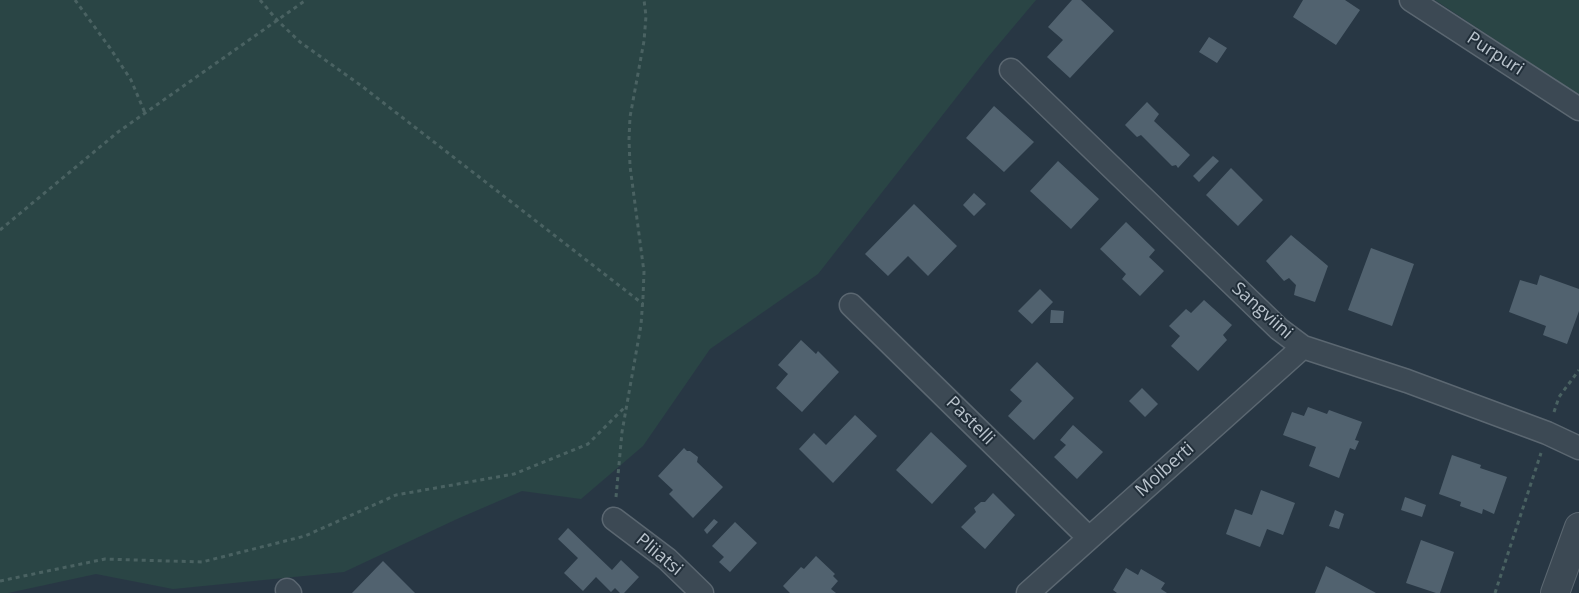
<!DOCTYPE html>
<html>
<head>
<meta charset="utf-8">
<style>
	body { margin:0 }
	canvas { display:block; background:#283744 }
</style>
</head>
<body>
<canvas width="1579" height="593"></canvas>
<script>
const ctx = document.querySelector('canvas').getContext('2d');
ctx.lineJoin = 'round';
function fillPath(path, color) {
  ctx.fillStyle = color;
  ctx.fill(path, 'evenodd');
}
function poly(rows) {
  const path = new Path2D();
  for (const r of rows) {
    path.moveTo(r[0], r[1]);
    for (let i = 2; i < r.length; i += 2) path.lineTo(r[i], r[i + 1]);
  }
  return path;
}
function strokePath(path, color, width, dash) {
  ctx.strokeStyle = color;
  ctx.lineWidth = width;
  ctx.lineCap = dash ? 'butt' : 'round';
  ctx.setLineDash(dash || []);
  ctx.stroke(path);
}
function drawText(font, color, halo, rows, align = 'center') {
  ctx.font = font + ' "Open Sans",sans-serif';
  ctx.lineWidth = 4;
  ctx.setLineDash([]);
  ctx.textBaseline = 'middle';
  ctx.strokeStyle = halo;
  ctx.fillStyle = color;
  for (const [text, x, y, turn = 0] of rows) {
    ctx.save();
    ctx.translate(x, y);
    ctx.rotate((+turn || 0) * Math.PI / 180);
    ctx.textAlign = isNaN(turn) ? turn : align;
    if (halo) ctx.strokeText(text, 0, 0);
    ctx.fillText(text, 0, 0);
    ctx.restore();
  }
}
fillPath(poly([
	[0,0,1036,0,988,57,818,274,710,349,643,446,581,499,522,491,457,519,344,572,173,589,96,574,8,593,0,593],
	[1435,0,1579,0,1579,95]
]), '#2a4545');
fillPath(poly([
	[1072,0,1081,0,1114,31,1070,78,1047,57,1063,40,1048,27],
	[1303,0,1345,0,1360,10,1336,45,1293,17],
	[1209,37,1227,48,1217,63,1199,52],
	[1147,102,1159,114,1154,121,1190,155,1178,168,1176,165,1172,166,1141,135,1137,137,1125,125],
	[994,106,1034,142,1004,172,966,138],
	[1213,156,1219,161,1199,182,1193,176],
	[1058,161,1099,199,1071,229,1030,191],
	[1231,168,1263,200,1238,226,1206,195],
	[974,193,986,204,974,216,963,205],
	[914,204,957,246,928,276,908,256,888,276,865,254],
	[1126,222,1155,250,1149,257,1164,271,1140,296,1122,279,1126,274,1100,249],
	[1291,235,1328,266,1315,302,1294,295,1296,285,1289,278,1284,281,1266,261],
	[1371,248,1414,264,1392,326,1348,310],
	[1540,275,1579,289,1579,311,1567,344,1543,335,1546,326,1509,312,1520,280,1537,285],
	[1040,289,1053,302,1032,324,1018,311],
	[1204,300,1232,325,1223,335,1227,340,1198,371,1171,346,1180,336,1169,326,1186,309,1191,313],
	[1051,310,1064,311,1063,323,1050,323],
	[801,340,816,354,818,351,839,372,802,412,776,388,788,374,778,365],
	[1037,362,1074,398,1034,440,1008,416,1022,401,1010,390],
	[1142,388,1158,404,1145,417,1129,401],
	[1308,407,1327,414,1329,410,1362,422,1355,440,1359,441,1355,450,1350,448,1339,478,1309,466,1316,447,1283,435,1292,412,1304,416],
	[855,415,877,436,833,483,799,449,814,433,826,445],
	[1073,425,1103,452,1077,479,1054,457,1066,445,1060,440],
	[931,432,967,466,932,504,896,470],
	[684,448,687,451,690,451,698,457,697,462,723,487,693,518,669,494,673,490,658,476],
	[1452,455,1481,465,1480,468,1507,477,1494,514,1483,509,1482,514,1460,506,1461,502,1439,494],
	[1261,490,1295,503,1283,535,1267,529,1260,547,1226,534,1235,509,1252,515],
	[993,493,1015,515,985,549,961,527,976,512,974,508,981,502,985,502],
	[1405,497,1426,505,1422,517,1401,510],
	[1335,510,1344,514,1339,529,1329,526],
	[714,519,718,522,707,534,704,530],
	[735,522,757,543,730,572,719,562,724,557,712,546],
	[568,528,612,570,621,560,639,577,624,593,620,593,615,588,611,592,596,577,583,591,564,573,578,558,558,539],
	[1421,540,1454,552,1440,593,1436,593,1406,583],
	[816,556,835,574,833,576,838,581,831,589,836,593,790,593,783,586,801,567,804,569],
	[383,561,415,593,352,593],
	[1326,566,1376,593,1315,593],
	[1126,568,1138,575,1141,569,1165,583,1161,589,1167,593,1117,593,1113,590]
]), '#51626f');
const minor = poly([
	[1411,0,1579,109],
	[1011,70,1279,329,1303,347,1407,381,1547,433,1579,448],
	[851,305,1089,538],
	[614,519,667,559,702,593],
	[287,590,290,593],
	[1028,593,1303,347]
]);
const tertiary = poly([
	[1555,593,1579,527]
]);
strokePath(minor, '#5b6771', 25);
strokePath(tertiary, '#5b6771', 30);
strokePath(poly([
	[75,0,110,48,131,80,145,113],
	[260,0,277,20,300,42,363,87,643,304],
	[0,230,118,132,306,0],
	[1554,412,1559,397,1579,370],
	[616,497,622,432,641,325,643,297,644,272,630,166,629,139,630,117,644,41,646,16,644,0],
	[0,581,105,559,202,562,305,536,396,495,514,474,588,444,626,406],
	[1495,593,1541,453]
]), '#4a6262', 3, [4, 4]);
strokePath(minor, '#3c4954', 22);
strokePath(tertiary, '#3c4954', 28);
drawText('18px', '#bac4cd', '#212e39', [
	["Purpuri",1495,54,33],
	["Sangviini",1262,311,42],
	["Pastelli",970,421,45],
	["Molberti",1165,470,-42],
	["Pliiatsi",659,555,40]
]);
</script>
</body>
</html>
